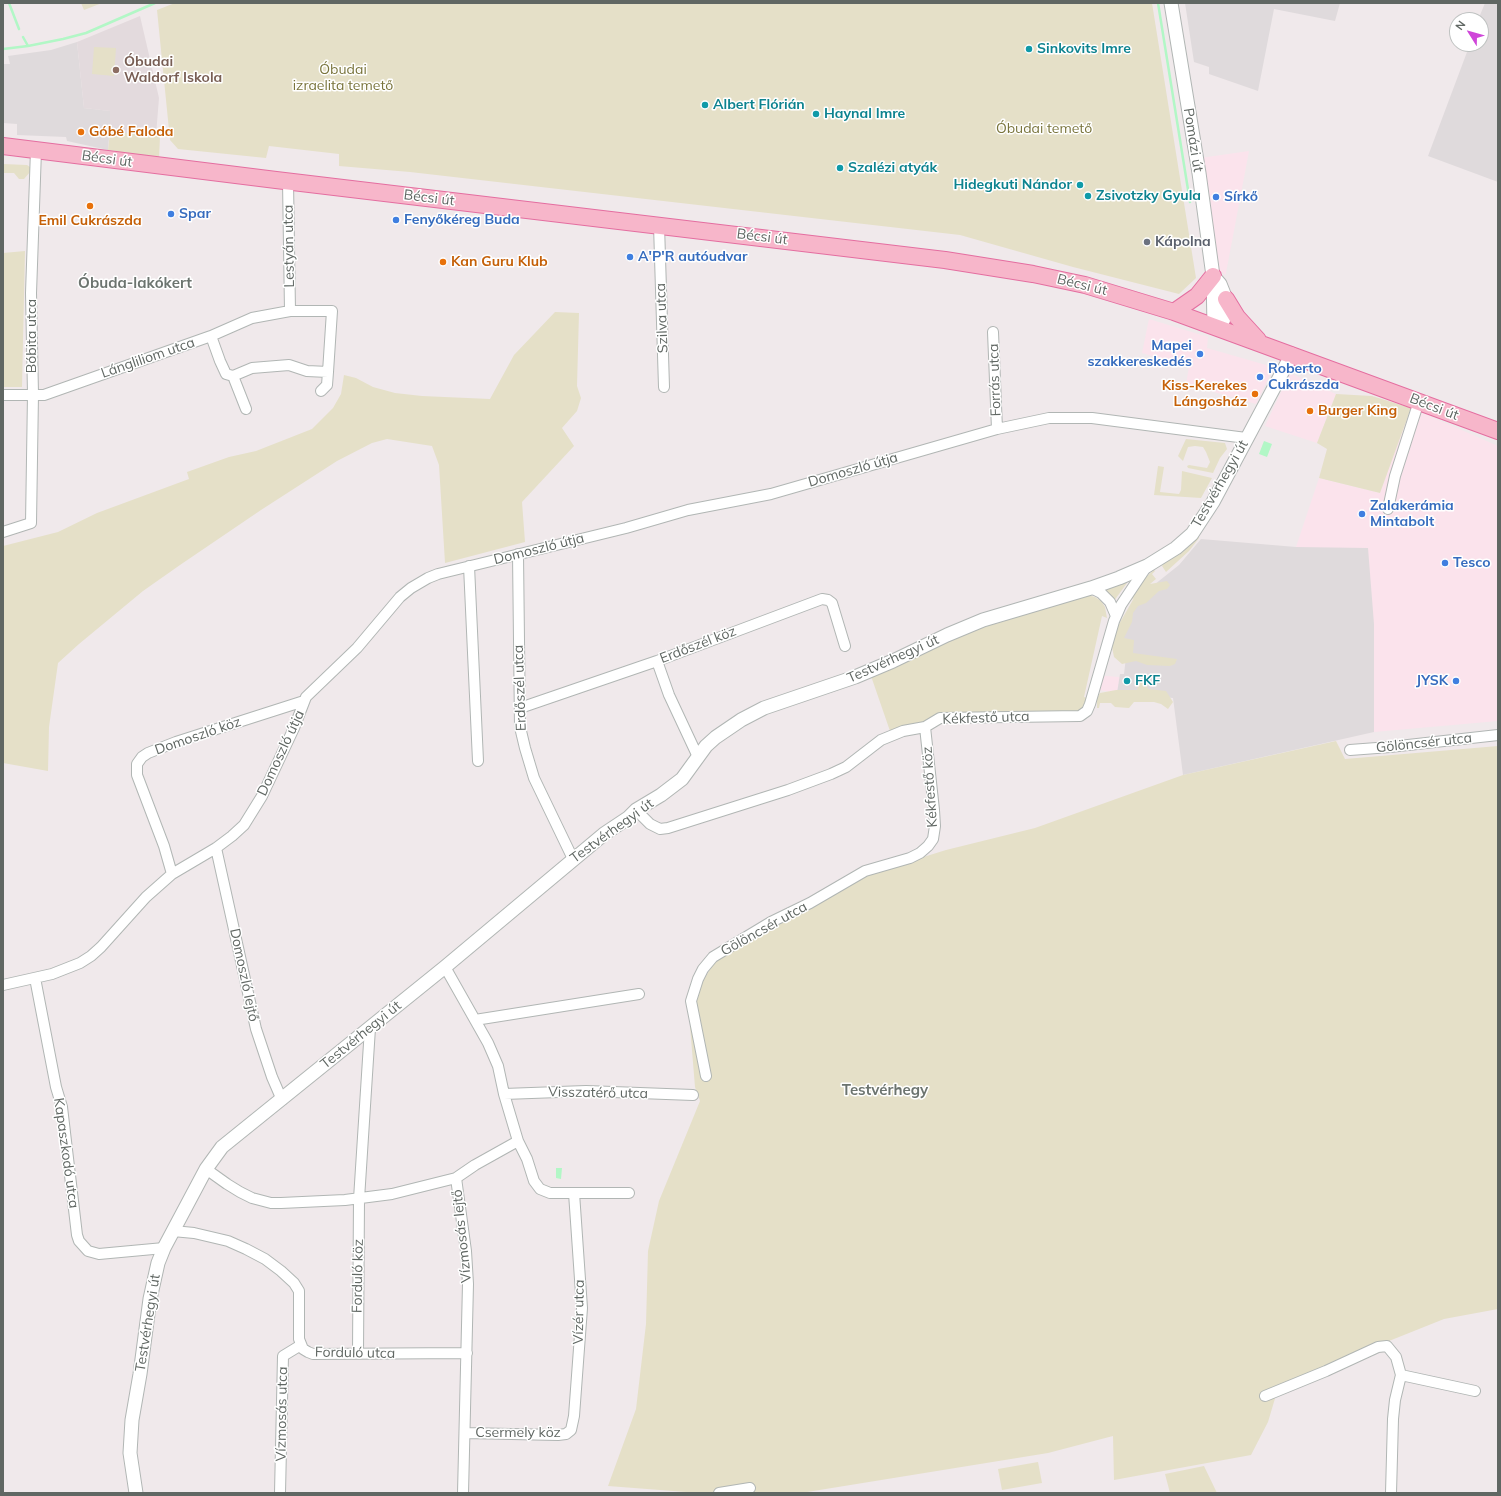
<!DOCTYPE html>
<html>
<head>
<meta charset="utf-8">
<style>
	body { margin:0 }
	#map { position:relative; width:1501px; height:1496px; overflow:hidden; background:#f0e9eb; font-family:Mulish,sans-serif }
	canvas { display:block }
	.frame { position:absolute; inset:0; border:4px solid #606763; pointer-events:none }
	.north { position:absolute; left:1449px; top:12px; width:40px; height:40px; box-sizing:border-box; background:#fff; border:1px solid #bfc2c1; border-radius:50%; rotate:307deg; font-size:11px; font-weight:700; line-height:16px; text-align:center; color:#606763 }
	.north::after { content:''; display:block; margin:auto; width:14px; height:18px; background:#cf46d9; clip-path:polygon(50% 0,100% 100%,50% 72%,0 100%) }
</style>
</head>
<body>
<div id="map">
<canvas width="1501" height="1496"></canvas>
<div class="frame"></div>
<div class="north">N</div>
</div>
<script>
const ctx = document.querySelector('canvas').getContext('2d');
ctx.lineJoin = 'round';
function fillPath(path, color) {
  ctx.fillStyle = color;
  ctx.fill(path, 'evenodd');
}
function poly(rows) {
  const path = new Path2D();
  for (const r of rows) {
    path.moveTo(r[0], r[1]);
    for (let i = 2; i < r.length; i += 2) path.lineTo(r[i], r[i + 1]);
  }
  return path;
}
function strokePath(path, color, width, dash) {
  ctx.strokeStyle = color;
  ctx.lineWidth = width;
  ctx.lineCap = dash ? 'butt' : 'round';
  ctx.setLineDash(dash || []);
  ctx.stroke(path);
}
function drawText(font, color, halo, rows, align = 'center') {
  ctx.font = font + ' Mulish,sans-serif';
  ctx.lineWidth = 3;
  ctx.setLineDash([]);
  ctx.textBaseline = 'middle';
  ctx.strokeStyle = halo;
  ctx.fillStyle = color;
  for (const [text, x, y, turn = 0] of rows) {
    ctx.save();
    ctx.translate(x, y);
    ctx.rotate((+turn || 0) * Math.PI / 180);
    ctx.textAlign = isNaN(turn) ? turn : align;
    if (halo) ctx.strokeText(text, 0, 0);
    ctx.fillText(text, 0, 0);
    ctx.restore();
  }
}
fillPath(poly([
	[1249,151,1226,273,1226,275,1220,271,1200,158],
	[1149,319,1208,337,1207,348,1266,365,1271,373,1256,404,1186,384,1189,367,1142,353],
	[1290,373,1336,394,1317,443,1265,426],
	[1411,408,1498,446,1498,721,1374,732,1374,624,1296,547,1319,478,1380,493],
	[1105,676,1120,677,1117,693,1099,690,1102,678]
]), '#fbe3ec');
fillPath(poly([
	[1185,3,1340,3,1335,21,1274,9,1258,91,1209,74,1209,67,1194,62],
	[1485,3,1498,3,1498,182,1428,156,1470,44,1481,44,1481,20,1478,20],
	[77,42,84,108,111,111,108,150,67,141,66,137,17,135,17,124,3,123,3,64,10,64,8,56,51,50],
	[1201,539,1296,547,1368,548,1374,624,1374,732,1183,775,1173,698,1117,693,1120,674,1124,674,1126,657,1117,655,1135,600,1179,565]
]), '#dfdadc');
fillPath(poly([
	[140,16,159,98,156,135,110,132,110,111,84,108,77,42]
]), '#e3dadd');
fillPath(poly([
	[81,3,102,3,84,10],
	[175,3,1152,3,1196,278,1179,294,1073,267,960,235,410,172,339,166,339,154,269,146,266,158,178,149,170,140,157,10],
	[94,47,116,48,114,76,92,74],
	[110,132,156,135,160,137,159,158,115,154,116,151,108,150],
	[3,164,27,165,30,167,30,172,24,179,19,179,14,173,3,173],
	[25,251,22,387,3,387,3,253],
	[555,312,579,313,577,386,581,398,577,411,562,428,574,446,522,502,525,542,445,563,439,465,432,446,387,439,372,443,337,461,261,510,180,565,143,591,79,644,58,663,49,727,48,771,3,763,3,546,58,532,97,513,189,479,187,472,229,457,256,451,312,429,333,408,341,394,344,375,356,378,373,387,395,393,422,396,490,399,514,355],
	[1336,394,1372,396,1411,408,1380,493,1319,478,1327,449,1317,443],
	[1186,439,1225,443,1227,449,1220,458,1213,473,1188,468,1187,466,1189,465,1207,468,1210,462,1206,452,1203,447,1195,446,1188,447,1183,461,1178,456],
	[1158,466,1164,467,1160,492,1179,494,1181,490,1182,471,1212,478,1201,498,1154,495],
	[1199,534,1199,538,1189,551,1166,572,1162,566,1164,563],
	[1154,570,1155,571,1152,574,1156,579,1138,594,1150,584,1167,581,1170,585,1167,589,1159,591,1146,603,1138,606,1133,613,1132,622,1124,638,1134,640,1133,653,1177,659,1175,664,1170,666,1147,665,1136,661,1122,664,1114,657,1112,647,1118,626,1134,598,1129,602,1120,619,1119,619,1139,583],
	[1126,580,1127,583,1114,601,1102,587],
	[1088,595,1095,597,1101,601,1105,607,1107,618,1102,616,1084,697,1088,698,1084,709,1080,713,926,723,890,731,871,676,946,639],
	[1141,680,1146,682,1148,689,1166,691,1173,702,1168,709,1161,704,1154,702,1134,702,1129,708,1115,707,1111,703,1100,703,1099,708,1097,708,1097,698,1100,693,1116,690,1137,690],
	[1336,741,1345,759,1498,746,1498,1309,1444,1319,1279,1385,1268,1422,1251,1455,1114,1480,1113,1436,1048,1453,801,1493,699,1493,608,1486,636,1409,646,1324,648,1251,659,1201,700,1101,695,1087,690,1026,700,985,716,960,869,874,946,850,1035,828,1183,775],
	[1038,1462,1042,1483,1002,1490,998,1469],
	[1204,1466,1217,1493,1170,1493,1165,1474]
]), '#e5e0c8');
fillPath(poly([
	[1264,441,1272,444,1267,457,1259,454],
	[556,1168,562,1168,561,1179,556,1178]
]), '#b2f7c6');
strokePath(poly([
	[9,3,19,29],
	[1158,3,1190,202],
	[23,37,28,46],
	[3,49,28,46,63,39,86,33,155,3]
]), '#b2f7c6', 2.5);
const minor = poly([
	[288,181,290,311],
	[659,225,664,387],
	[993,332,997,429],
	[233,376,246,409],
	[321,391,327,385,328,372],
	[3,395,44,395,211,336,252,318,290,311,332,311,328,372,307,371,289,365,252,368,233,376,226,374,220,361,211,336],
	[1388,509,1395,476,1419,401],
	[3,532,31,523,33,394,31,293,36,150],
	[518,554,520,727,525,748,534,778,573,859],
	[469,566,478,761],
	[1091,588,1101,593,1110,602,1116,616],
	[657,661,669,695,698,757],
	[520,708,657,661,822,599,828,600,832,603,845,646],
	[1350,750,1390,747,1498,735],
	[636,810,650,824,660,829,668,828,788,790,831,774,846,767,881,740,903,731,925,727,940,718,1080,716,1087,711,1090,704,1114,621,1121,605,1147,566],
	[216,848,256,1029,272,1077,282,1100],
	[172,874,164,846,137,775,137,764,142,757,148,753,176,742,304,701],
	[445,967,488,1043,498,1066,504,1094,518,1141,527,1159,534,1181,540,1189,550,1193,629,1193],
	[35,978,56,1087,62,1107,77,1235,79,1241,88,1251,99,1254,164,1248],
	[3,985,52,974,80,963,91,956,101,947,146,897,172,874,216,848,232,836,244,825,262,796,294,728,306,697,357,648,400,597,411,588,428,578,438,574,626,528,688,510,771,494,997,429,1049,418,1092,418,1246,438],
	[475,1020,639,994],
	[706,1076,691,1001,698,979,703,969,713,957,771,922,810,903,865,871,910,858,920,853,928,846,933,839,935,826,934,810,925,727],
	[504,1094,586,1091,693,1095],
	[206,1169,227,1184,240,1192,252,1198,271,1203,281,1203,345,1200,392,1194,456,1178,475,1165,518,1141],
	[456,1178,466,1251,468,1284,463,1493],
	[173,1231,194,1233,228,1241,246,1249,265,1259,281,1271,294,1283,299,1291,299,1339,303,1349,308,1352,313,1354,467,1353],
	[358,1353,359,1199,370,1028],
	[1265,1396,1326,1371,1378,1347,1387,1346,1396,1357,1401,1375,1475,1391],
	[465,1433,558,1435,566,1434,571,1430,574,1416,582,1308,574,1193],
	[280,1493,283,1356,301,1345],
	[719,1493,750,1488],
	[1391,1493,1393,1419,1395,1400,1401,1375]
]);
const tertiary = poly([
	[1171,3,1199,173,1213,276,1214,326],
	[1213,276,1220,284,1226,299,1226,314,1220,328],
	[136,1493,130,1453,132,1420,140,1374,150,1299,158,1263,164,1248,206,1169,222,1147,445,967,604,834,628,818,636,810,661,795,682,779,706,746,716,737,741,720,764,708,855,677,893,661,947,635,983,620,1091,588,1119,578,1147,566,1176,548,1192,534,1213,502,1292,354]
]);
const primary = poly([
	[3,146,276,180,945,260,1033,274,1085,285,1174,312,1498,431],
	[1226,299,1237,317,1258,340],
	[1174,312,1197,296,1213,276]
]);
strokePath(minor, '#b1b6b4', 12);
strokePath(tertiary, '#b1b6b4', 15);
strokePath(primary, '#e46ea0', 18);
strokePath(minor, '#fff', 10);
strokePath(tertiary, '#fff', 13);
strokePath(primary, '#f7b6ca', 16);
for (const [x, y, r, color] of [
	[1029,49,4,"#0f9aa8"],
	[116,70,4,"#8d6e63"],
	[705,105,4,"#0f9aa8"],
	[816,114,4,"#0f9aa8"],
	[81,132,4,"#e8710a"],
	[840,168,4,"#0f9aa8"],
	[1080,185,4,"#0f9aa8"],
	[1088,196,4,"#0f9aa8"],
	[1216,197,4,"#3f7fe0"],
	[90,206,4,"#e8710a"],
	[171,214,4,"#3f7fe0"],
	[396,220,4,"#3f7fe0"],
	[1147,242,4,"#6b7280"],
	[630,257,4,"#3f7fe0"],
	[443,262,4,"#e8710a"],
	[1200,354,4,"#3f7fe0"],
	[1260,377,4,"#3f7fe0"],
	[1255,394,4,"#e8710a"],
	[1310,411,4,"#e8710a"],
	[1362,514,4,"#3f7fe0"],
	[1445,563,4,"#3f7fe0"],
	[1127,681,4,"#0f9aa8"],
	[1456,681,4,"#3f7fe0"]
]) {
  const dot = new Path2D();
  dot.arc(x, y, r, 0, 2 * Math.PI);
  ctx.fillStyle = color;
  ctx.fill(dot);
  strokePath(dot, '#fff', 1.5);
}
drawText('bold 14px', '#0d838f', '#fff', [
	["Sinkovits Imre",1037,49],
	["Albert Flórián",713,105],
	["Haynal Imre",824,114],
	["Szalézi atyák",848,168],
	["Hidegkuti Nándor",1072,185,"right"],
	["Zsivotzky Gyula",1096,196],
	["FKF",1135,681]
], 'left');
drawText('bold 14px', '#785e54', '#fff', [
	["Óbudai",124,62],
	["Waldorf Iskola",124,78]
], 'left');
drawText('14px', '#79743b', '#fff', [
	["Óbudai",343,70],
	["izraelita temető",343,86],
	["Óbudai temető",1044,129]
]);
drawText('bold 14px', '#c56008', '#fff', [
	["Góbé Faloda",89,132],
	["Emil Cukrászda",90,221,"center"],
	["Kan Guru Klub",451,262],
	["Kiss-Kerekes",1247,386,"right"],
	["Lángosház",1247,402,"right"],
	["Burger King",1318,411]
], 'left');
drawText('14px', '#606763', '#fff', [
	["Pomázi út",1193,140,81],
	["Bécsi út",107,159,8],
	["Bécsi út",429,198,7],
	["Bécsi út",762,237,7],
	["Lestyán utca",289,246,-91],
	["Bécsi út",1082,285,14],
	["Szilva utca",662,318,-92],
	["Bóbita utca",32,336,-90],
	["Lángliliom utca",148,358,-19],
	["Forrás utca",995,380,-92],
	["Bécsi út",1434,407,21],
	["Domoszló útja",853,470,-16],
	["Testvérhegyi út",1220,484,-60],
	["Domoszló útja",539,549,-14],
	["Erdőszél köz",698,645,-21],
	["Testvérhegyi út",893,659,-24],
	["Erdőszél utca",520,688,-92],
	["Kékfestő utca",986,718,-2],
	["Domoszló köz",198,736,-19],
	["Gölöncsér utca",1424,743,-6],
	["Domoszló útja",281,753,-65],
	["Kékfestő köz",930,787,-94],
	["Testvérhegyi út",612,831,-36],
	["Gölöncsér utca",764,929,-29],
	["Domoszló lejtő",244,975,78],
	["Testvérhegyi út",361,1035,-39],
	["Visszatérő utca",598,1093,1],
	["Kapaszkodó utca",66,1153,82],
	["Vízmosás lejtő",462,1236,-96],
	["Forduló köz",358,1276,-89],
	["Vízér utca",579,1312,-89],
	["Testvérhegyi út",148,1323,-81],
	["Forduló utca",355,1353,1],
	["Vízmosás utca",282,1414,-89],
	["Csermely köz",518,1433]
]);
drawText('bold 14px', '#366cbe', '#fff', [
	["Sírkő",1224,197],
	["Spar",179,214],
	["Fenyőkéreg Buda",404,220],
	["A'P'R autóudvar",638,257],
	["Mapei",1192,346,"right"],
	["szakkereskedés",1192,362,"right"],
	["Roberto",1268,369],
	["Cukrászda",1268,385],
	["Zalakerámia",1370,506],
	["Mintabolt",1370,522],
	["Tesco",1453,563],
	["JYSK",1448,681,"right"]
], 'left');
drawText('bold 14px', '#5b616d', '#fff', [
	["Kápolna",1155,242]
], 'left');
drawText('bold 15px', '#6c746f', '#fff', [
	["Óbuda-lakókert",135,283],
	["Testvérhegy",885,1090]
]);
</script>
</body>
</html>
